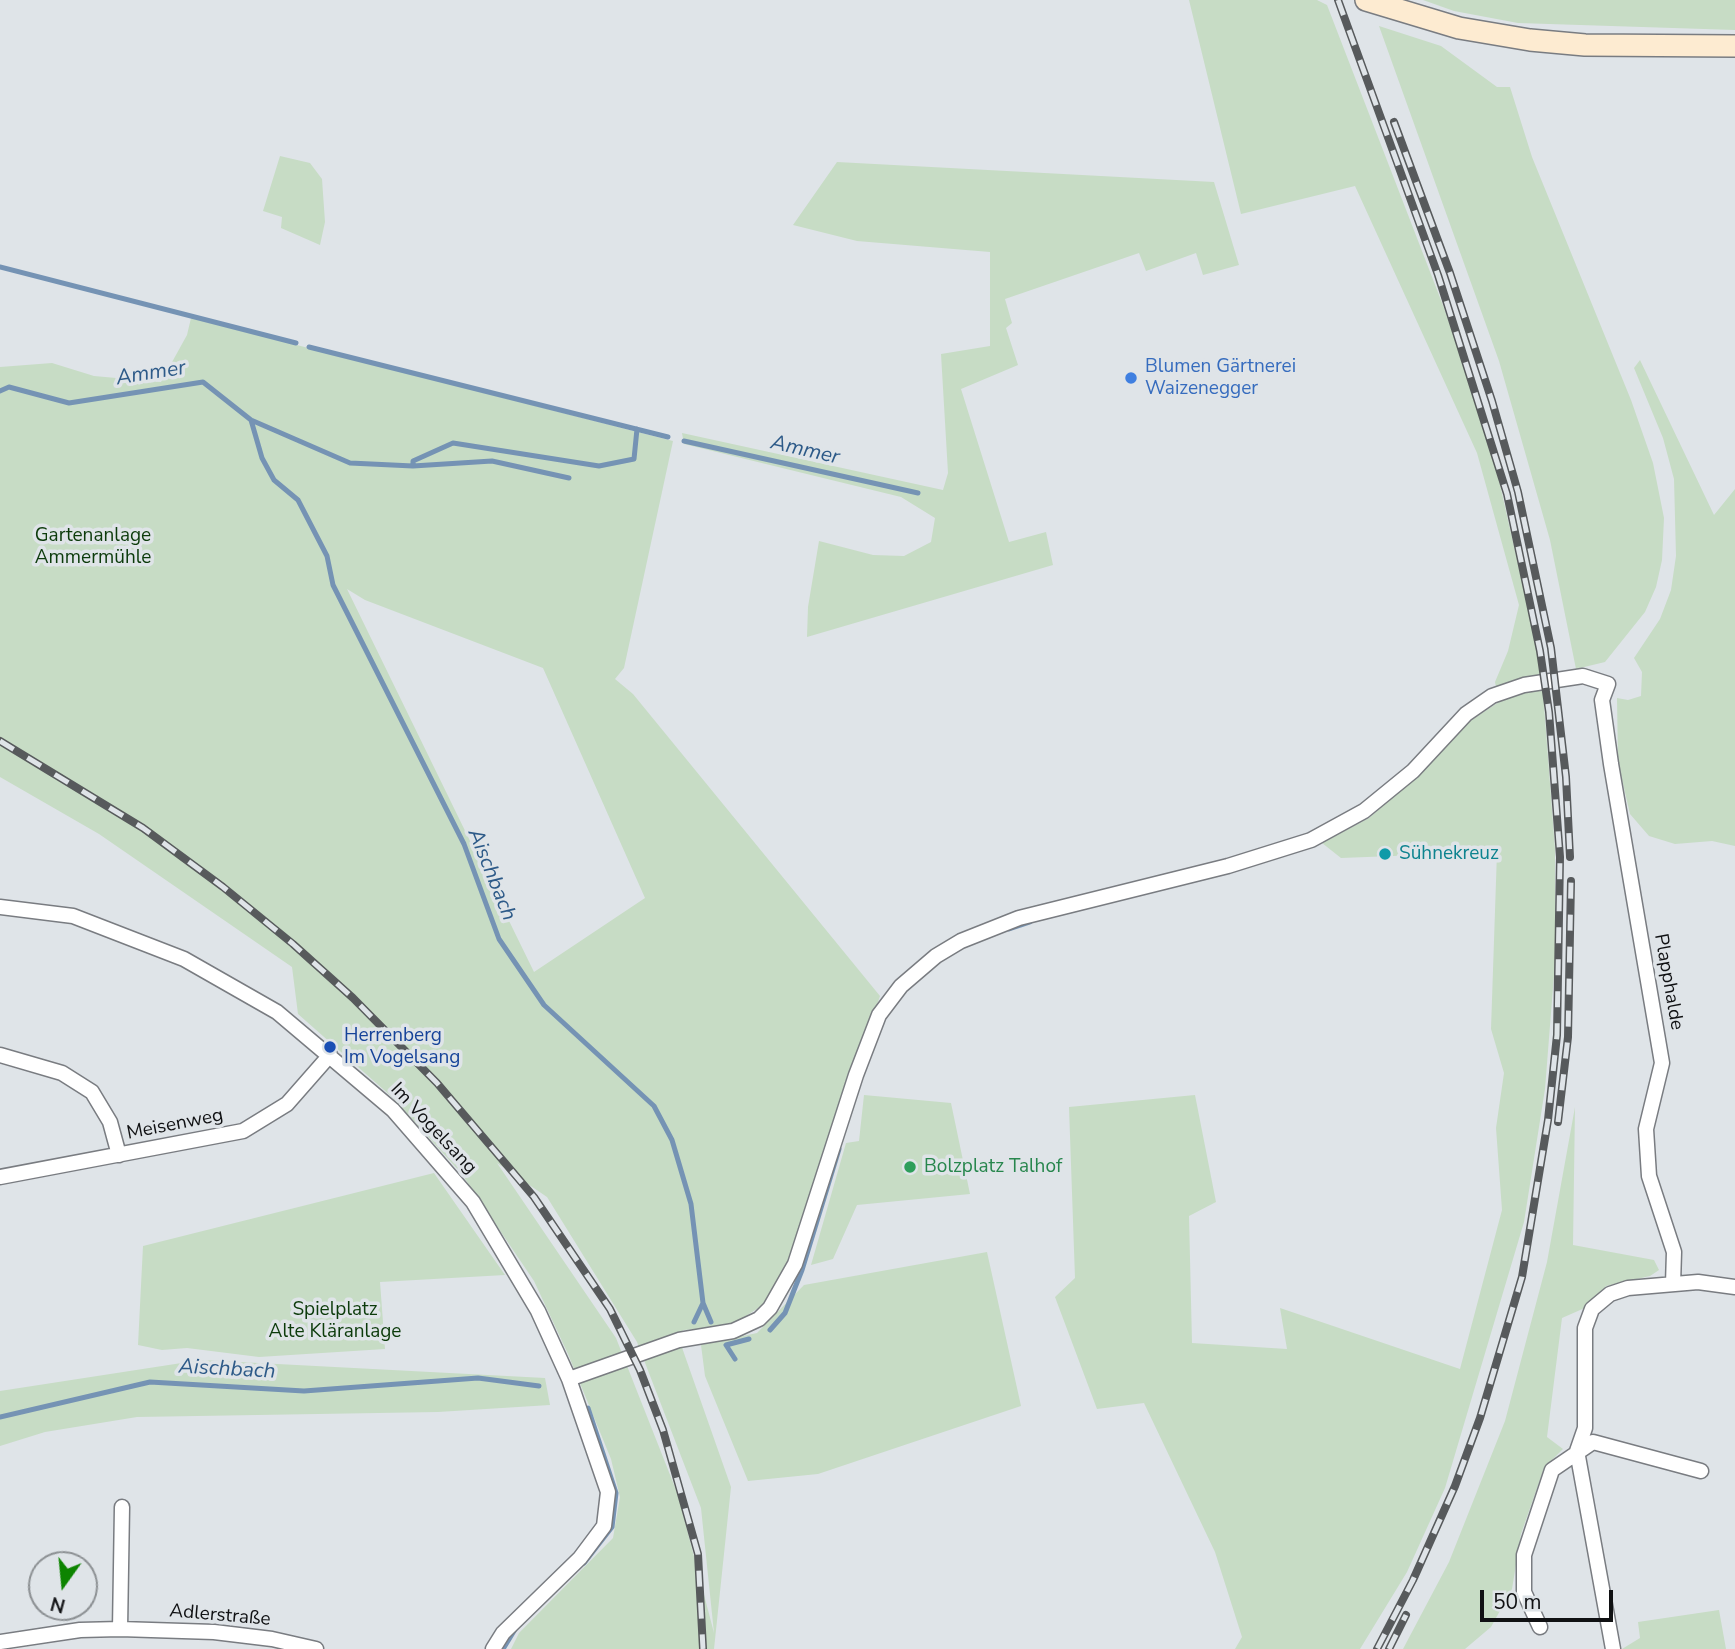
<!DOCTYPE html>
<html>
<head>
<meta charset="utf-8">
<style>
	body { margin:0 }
	#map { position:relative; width:1735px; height:1649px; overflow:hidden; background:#dfe4e8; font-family:"Nunito Sans",sans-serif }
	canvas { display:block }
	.north { position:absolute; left:28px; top:1551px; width:70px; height:70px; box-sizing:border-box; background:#dfe4e8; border:2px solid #8c9093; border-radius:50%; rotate:195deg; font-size:19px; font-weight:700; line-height:28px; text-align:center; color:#101113 }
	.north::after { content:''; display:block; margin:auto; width:24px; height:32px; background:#0d8400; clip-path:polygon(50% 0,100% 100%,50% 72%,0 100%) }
	.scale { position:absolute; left:1480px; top:1590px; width:133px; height:32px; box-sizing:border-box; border:4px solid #101113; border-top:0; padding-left:9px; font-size:21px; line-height:24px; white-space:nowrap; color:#101113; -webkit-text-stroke:5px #dfe4e8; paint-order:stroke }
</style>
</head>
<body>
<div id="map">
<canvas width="1735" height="1649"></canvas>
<div class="north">N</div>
<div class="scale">50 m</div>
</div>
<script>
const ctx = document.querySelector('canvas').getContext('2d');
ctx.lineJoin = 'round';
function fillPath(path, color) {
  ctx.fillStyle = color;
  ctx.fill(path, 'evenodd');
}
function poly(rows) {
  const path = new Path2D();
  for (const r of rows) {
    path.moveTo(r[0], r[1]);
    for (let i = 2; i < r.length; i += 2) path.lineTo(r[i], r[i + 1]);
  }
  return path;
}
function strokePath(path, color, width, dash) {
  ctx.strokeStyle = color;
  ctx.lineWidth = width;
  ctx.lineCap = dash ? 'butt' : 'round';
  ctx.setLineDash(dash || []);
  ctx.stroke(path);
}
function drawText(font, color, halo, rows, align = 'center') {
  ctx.font = font + ' "Nunito Sans",sans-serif';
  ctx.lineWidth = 7;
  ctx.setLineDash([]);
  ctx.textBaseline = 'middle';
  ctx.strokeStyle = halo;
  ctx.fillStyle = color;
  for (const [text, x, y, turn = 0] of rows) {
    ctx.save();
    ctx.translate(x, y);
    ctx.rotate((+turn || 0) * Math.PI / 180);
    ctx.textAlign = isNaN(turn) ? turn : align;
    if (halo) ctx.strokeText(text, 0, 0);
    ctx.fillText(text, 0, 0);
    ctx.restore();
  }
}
fillPath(poly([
	[1189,0,1317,0,1327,5,1444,308,1491,445,1541,666,1555,849,1555,962,1545,1089,1524,1222,1445,1488,1407,1572,1360,1649,1235,1649,1242,1637,1215,1552,1144,1403,1097,1409,1055,1297,1075,1278,1069,1107,1195,1095,1216,1202,1189,1216,1192,1343,1287,1349,1280,1308,1460,1369,1502,1210,1496,1128,1504,1073,1491,1029,1497,852,1341,858,1322,843,1369,818,1417,776,1470,721,1499,702,1495,682,1508,651,1519,605,1477,453,1355,186,1241,214],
	[1423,0,1735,0,1735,30,1518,23,1454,11],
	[1379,26,1441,46,1497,87,1510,87,1532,157,1631,400,1653,463,1664,518,1662,560,1656,587,1645,612,1605,662,1576,669,1550,540,1499,361],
	[280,156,310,163,322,179,325,222,320,245,281,228,282,217,263,211],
	[837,162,1214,182,1239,265,1203,275,1196,253,1146,271,1139,253,1005,299,1012,323,1006,328,1018,365,961,389,1009,542,1046,532,1053,565,807,637,808,607,819,541,873,555,904,556,931,542,935,518,901,497,684,444,682,433,943,490,948,473,941,354,990,346,990,252,857,241,793,225],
	[191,318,673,441,624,668,615,679,633,694,880,996,791,1262,769,1301,729,1327,683,1330,679,1339,731,1487,714,1649,511,1649,519,1633,613,1538,620,1497,611,1459,568,1354,534,1281,461,1173,392,1097,298,1014,292,967,99,834,0,777,0,367,52,363,94,376,161,382,187,335],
	[347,589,365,600,543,668,645,898,534,972],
	[497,1163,547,1197,637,1342,701,1508,714,1633,678,1495,616,1338],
	[1640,360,1714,515,1735,489,1735,846,1712,841,1675,844,1649,836,1630,814,1618,762,1617,698,1628,700,1641,696,1642,672,1634,658,1660,619,1671,590,1676,556,1674,479,1663,438,1634,368],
	[864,1095,951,1103,970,1194,857,1205,833,1259,811,1265,846,1143,859,1141],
	[1575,1107,1573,1245,1654,1260,1659,1270,1650,1276,1606,1286,1587,1307,1562,1318,1547,1437,1563,1449,1544,1468,1521,1534,1512,1589,1491,1627,1465,1649,1403,1649,1449,1562,1505,1421,1547,1262],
	[434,1173,505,1275,380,1282,385,1349,259,1357,187,1348,162,1350,138,1345,143,1246],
	[987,1252,1021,1406,818,1474,748,1481,705,1376,701,1345,757,1333,804,1285],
	[201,1360,545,1378,550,1405,438,1412,137,1417,45,1432,0,1446,0,1391],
	[1719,1610,1726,1649,1622,1649,1640,1638,1638,1622]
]), '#c7dcc5');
strokePath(poly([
	[0,267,296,343],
	[309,347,668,437],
	[0,391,9,387,69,403,203,382,251,420,350,463,413,466,492,461,569,478],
	[251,420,262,458,274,480,298,500,327,556,333,585,464,844,499,939,544,1005,654,1106,672,1140,691,1204,703,1303,711,1322],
	[684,441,918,493],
	[413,466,413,461,453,443,599,466,634,459,637,429],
	[1009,929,1030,922],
	[694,1322,703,1303],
	[770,1330,785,1313,802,1270,839,1149],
	[735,1359,726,1345,749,1339],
	[0,1417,150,1382,304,1391,478,1378,539,1386],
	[584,1563,612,1527,616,1493,588,1408],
	[503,1649,514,1631]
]), '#7593b4', 5);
const street = poly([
	[0,907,73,916,184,959,277,1012,393,1110,473,1202,538,1311,569,1379,608,1492,604,1526,580,1558,503,1633,493,1649],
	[0,1055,62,1073,92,1092,110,1122,119,1155],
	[0,1177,243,1131,287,1104,330,1055],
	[569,1379,679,1340,733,1331,759,1319,770,1308,795,1264,856,1075,879,1015,901,986,936,956,961,941,1019,918,1228,866,1311,840,1364,811,1413,771,1466,714,1492,696,1524,685,1583,676,1608,684,1602,700,1611,764,1662,1063,1646,1129,1649,1176,1674,1252,1673,1284],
	[1540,1627,1524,1592,1524,1555,1552,1470,1593,1442,1701,1471],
	[120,1629,122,1507],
	[0,1642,80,1630,120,1629,214,1632,272,1639,316,1649],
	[1613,1649,1577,1451,1585,1428,1585,1328,1592,1309,1610,1294,1628,1288,1698,1282,1735,1287]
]);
const secondary = poly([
	[1366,0,1459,28,1530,40,1585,45,1735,46]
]);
strokePath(street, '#797c81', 17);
strokePath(secondary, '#797c81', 24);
strokePath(street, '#fff', 14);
strokePath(secondary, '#fdebd1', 21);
const rail = poly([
	[1338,0,1438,275,1507,494,1540,651,1549,712,1560,857,1557,1035,1548,1120,1522,1277,1480,1418,1455,1486,1413,1580,1377,1649],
	[1394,122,1450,273,1492,401,1518,492,1551,648,1566,777,1570,857],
	[0,741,143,828,223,887,293,944,353,998,437,1083,534,1197,610,1309,640,1370,663,1430,698,1554,703,1649],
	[1558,1122,1568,1037,1571,881],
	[1389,1649,1406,1615]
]);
strokePath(rail, '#575a5c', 8);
strokePath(rail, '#dfe4e8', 5, [16]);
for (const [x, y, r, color] of [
	[1131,378,7,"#3f7fe0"],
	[1385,854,7,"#0f9aa8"],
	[330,1047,7,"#1a4fb4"],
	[910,1167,7,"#2e9e5b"]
]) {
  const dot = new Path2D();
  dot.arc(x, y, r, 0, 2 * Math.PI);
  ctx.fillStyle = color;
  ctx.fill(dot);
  strokePath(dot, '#dfe4e8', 2.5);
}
drawText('19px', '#366cbe', '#dfe4e8', [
	["Blumen Gärtnerei",1145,367],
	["Waizenegger",1145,389]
], 'left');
drawText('19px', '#0c3b0b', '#dfe4e8', [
	["Gartenanlage",93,536],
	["Ammermühle",93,558],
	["Spielplatz",335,1310],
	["Alte Kläranlage",335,1332]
]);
drawText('19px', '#0d838f', '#dfe4e8', [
	["Sühnekreuz",1399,854]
], 'left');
drawText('19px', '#101113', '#dfe4e8', [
	["Plapphalde",1668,982,80],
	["Meisenweg",175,1125,-11],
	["Im Vogelsang",433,1129,47],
	["Adlerstraße",220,1616,5]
]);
drawText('19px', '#164399', '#dfe4e8', [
	["Herrenberg",344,1036],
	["Im Vogelsang",344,1058]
], 'left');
drawText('19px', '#27864d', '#dfe4e8', [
	["Bolzplatz Talhof",924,1167]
], 'left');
drawText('italic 21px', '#2d5a88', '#dfe4e8', [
	["Ammer",151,374,-9],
	["Ammer",805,451,13],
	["Aischbach",491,875,68],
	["Aischbach",227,1370,3]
]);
</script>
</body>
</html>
